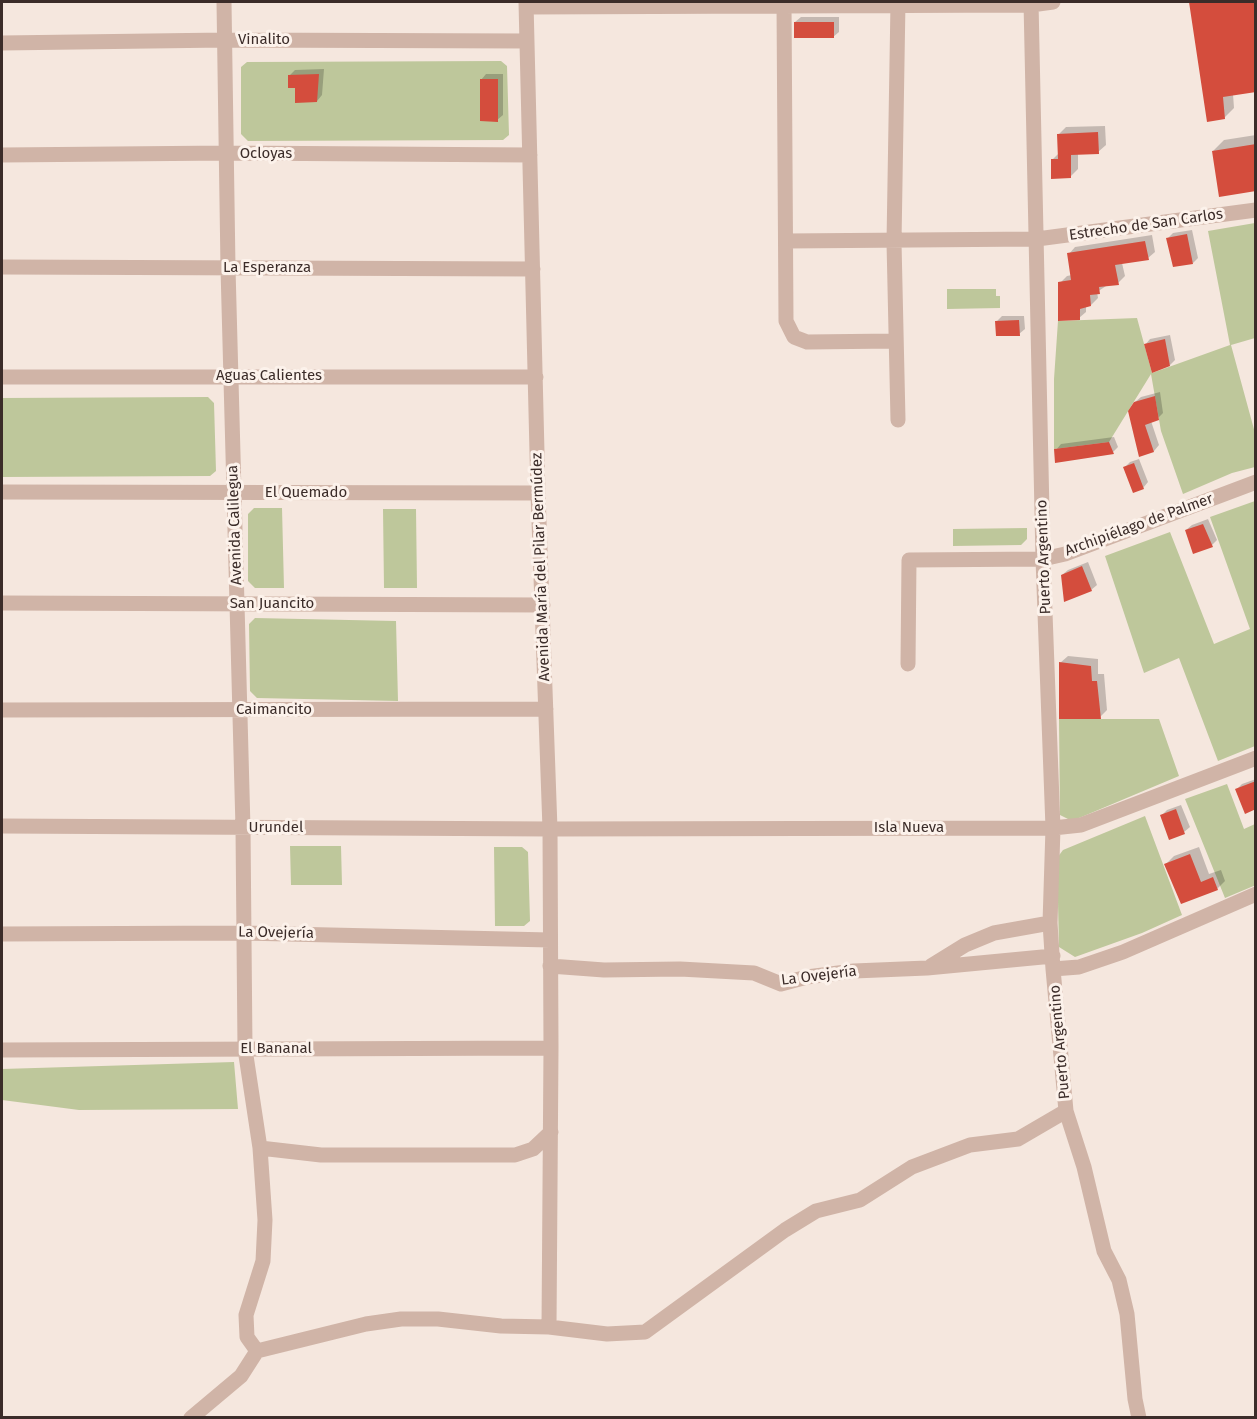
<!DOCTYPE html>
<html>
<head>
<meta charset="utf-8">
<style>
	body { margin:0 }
	#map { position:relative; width:1257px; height:1419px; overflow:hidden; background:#f5e7de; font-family:"Fira Sans",sans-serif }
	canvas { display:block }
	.frame { position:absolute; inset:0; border:3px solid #3b2c29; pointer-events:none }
</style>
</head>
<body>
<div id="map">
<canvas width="1257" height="1419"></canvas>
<div class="frame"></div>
</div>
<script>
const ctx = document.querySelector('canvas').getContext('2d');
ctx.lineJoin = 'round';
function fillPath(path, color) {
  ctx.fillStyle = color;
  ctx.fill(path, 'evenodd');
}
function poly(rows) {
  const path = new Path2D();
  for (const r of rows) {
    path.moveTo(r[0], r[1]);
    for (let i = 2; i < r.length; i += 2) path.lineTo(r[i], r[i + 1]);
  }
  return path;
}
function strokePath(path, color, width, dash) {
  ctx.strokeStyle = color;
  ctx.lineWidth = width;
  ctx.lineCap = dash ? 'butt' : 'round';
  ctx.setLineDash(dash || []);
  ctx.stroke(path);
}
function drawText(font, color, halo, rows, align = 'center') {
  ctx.font = font + ' "Fira Sans",sans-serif';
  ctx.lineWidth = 6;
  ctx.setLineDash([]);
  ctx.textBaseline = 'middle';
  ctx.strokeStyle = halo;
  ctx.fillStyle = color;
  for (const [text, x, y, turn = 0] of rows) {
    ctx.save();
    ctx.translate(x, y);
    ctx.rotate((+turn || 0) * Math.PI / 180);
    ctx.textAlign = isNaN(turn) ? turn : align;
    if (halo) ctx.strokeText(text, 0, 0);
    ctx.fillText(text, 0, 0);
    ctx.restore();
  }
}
fillPath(poly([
	[501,61,507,66,509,135,503,140,248,141,241,134,241,67,247,62],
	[1255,223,1255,338,1231,345,1255,433,1255,467,1232,473,1183,494,1161,431,1151,374,1109,442,1054,449,1054,379,1058,321,1137,318,1152,373,1230,345,1208,231],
	[947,289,996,289,996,296,1000,296,1000,308,947,309],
	[208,397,214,403,216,471,210,476,2,477,2,398],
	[1255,501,1255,746,1218,761,1179,658,1144,673,1105,556,1170,532,1214,644,1250,629,1210,517],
	[254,508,282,508,284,588,255,588,248,581,248,514],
	[383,509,416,509,417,588,384,588],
	[1027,528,1027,539,1021,545,953,546,953,529],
	[255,618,396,621,398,701,257,698,250,691,249,624],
	[1059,719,1159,719,1179,776,1072,821,1060,815],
	[1227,784,1244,829,1255,824,1256,885,1225,898,1185,799],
	[1145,816,1182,915,1142,933,1075,957,1059,947,1057,858,1063,850],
	[290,846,341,846,342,885,291,885],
	[494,847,522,847,528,852,530,921,524,926,495,926],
	[234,1062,238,1109,79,1110,2,1100,2,1069]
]), '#bec79b');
fillPath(poly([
	[1191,2,1256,2,1256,91,1233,94,1234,108,1224,118,1208,120],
	[801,17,839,17,839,32,833,37,795,22],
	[324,69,322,95,317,101,296,87,290,75,295,70],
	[486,74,503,74,503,115,497,120,481,80],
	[1105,126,1106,145,1098,152,1078,153,1078,169,1070,177,1052,160,1059,153,1059,134,1066,127],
	[1256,135,1256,190,1213,151,1224,140],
	[1192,230,1198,258,1193,263,1168,238,1173,233],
	[1152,235,1155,252,1148,258,1122,263,1125,276,1118,283,1106,286,1097,292,1098,298,1091,305,1086,306,1086,312,1079,318,1060,283,1067,276,1072,275,1069,254,1075,247],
	[1002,316,1024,316,1025,329,1019,334,997,321],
	[1170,335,1175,360,1170,365,1145,345,1150,339],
	[1160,392,1163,413,1158,418,1151,421,1159,445,1154,451,1140,455,1135,402,1141,397],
	[1114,437,1118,447,1113,452,1056,461,1056,450,1061,444],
	[1139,459,1148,482,1143,488,1125,467,1130,462],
	[1208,519,1217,540,1212,545,1186,530,1192,525],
	[1088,562,1097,585,1091,590,1062,575,1068,570],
	[1068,656,1098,659,1098,674,1104,674,1107,710,1100,717,1060,663],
	[1256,779,1256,808,1237,789,1242,784],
	[1181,805,1190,827,1184,832,1170,838,1161,816,1167,810],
	[1199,847,1209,874,1221,870,1225,881,1217,889,1182,902,1166,864,1174,856]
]), '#0003');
fillPath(poly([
	[1189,2,1256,2,1256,92,1223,97,1225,119,1207,122],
	[794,22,834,22,834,38,794,38],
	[319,74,317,102,295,103,295,88,288,88,288,75],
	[480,79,498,79,498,122,480,121],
	[1098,132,1099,154,1071,155,1071,178,1051,179,1051,159,1058,159,1057,134],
	[1256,144,1256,191,1219,197,1212,151],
	[1187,234,1193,264,1173,267,1166,238],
	[1145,241,1149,260,1115,265,1119,285,1099,287,1100,294,1090,295,1091,306,1080,309,1080,320,1058,321,1058,282,1071,280,1067,253],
	[1019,320,1020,336,996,336,995,321],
	[1165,339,1170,366,1152,373,1144,344],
	[1155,396,1159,420,1145,425,1154,452,1139,457,1128,411,1134,402],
	[1109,442,1114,454,1055,463,1054,449],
	[1134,463,1144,489,1133,493,1123,467],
	[1203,524,1213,547,1193,554,1185,530],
	[1082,566,1092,591,1064,602,1061,575],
	[1059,662,1091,666,1092,681,1097,681,1101,719,1059,719],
	[1256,781,1256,809,1245,814,1235,789],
	[1176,809,1185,834,1169,840,1160,815],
	[1190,854,1201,882,1213,877,1218,890,1181,904,1164,864]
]), '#d44d3d');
strokePath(poly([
	[784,2,786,321,794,337,807,342,895,341],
	[1031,2,1043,559,1053,828,1050,923,1053,969,1066,1111,1084,1167,1104,1251,1119,1280,1127,1314,1135,1399,1139,1418],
	[527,7,1031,5,1053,2],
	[2,43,225,40,527,41],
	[2,155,228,153,530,155],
	[786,241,1037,239,1256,210],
	[2,267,533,269],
	[2,377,536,377],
	[898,420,894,242,898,2],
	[2,492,538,493],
	[2,603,543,605],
	[908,664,909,560,1043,559,1065,554,1256,482],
	[2,710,546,709],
	[2,826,550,829,1053,828,1081,825,1256,758],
	[2,934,243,933,550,940],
	[550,966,604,970,680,969,754,973,781,984,807,977,854,971,927,968,1053,956],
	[931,966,965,945,994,933,1050,923],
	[1053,969,1079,967,1123,952,1256,894],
	[2,1050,551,1048],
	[260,1148,321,1155,515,1155,533,1149,551,1132],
	[549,1327,607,1334,645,1332,785,1230,816,1211,860,1200,912,1167,970,1145,1018,1139,1066,1111],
	[257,1351,366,1324,401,1319,438,1319,501,1326,549,1327,551,1048,550,829,538,493,526,2],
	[191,1418,241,1376,257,1351,247,1337,246,1315,263,1261,265,1220,260,1148,245,1049,243,828,228,268,224,2]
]), '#d0b4a7', 15);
drawText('15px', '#3b2c29', '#fcf2eb', [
	["Vinalito",264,40],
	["Ocloyas",266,154],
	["Estrecho de San Carlos",1146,225,-8],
	["La Esperanza",267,268],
	["Aguas Calientes",269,376],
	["El Quemado",306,493],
	["Avenida Calilegua",235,525,-92],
	["Archipiélago de Palmer",1139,525,-20],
	["Puerto Argentino",1044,557,-92],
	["Avenida María del Pilar Bermúdez",541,567,-92],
	["San Juancito",272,604],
	["Caimancito",274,710],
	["Urundel",276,828],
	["Isla Nueva",909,828],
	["La Ovejería",276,933,1],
	["La Ovejería",819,976,-7],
	["Puerto Argentino",1060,1042,-95],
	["El Bananal",276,1049]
]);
</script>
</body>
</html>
